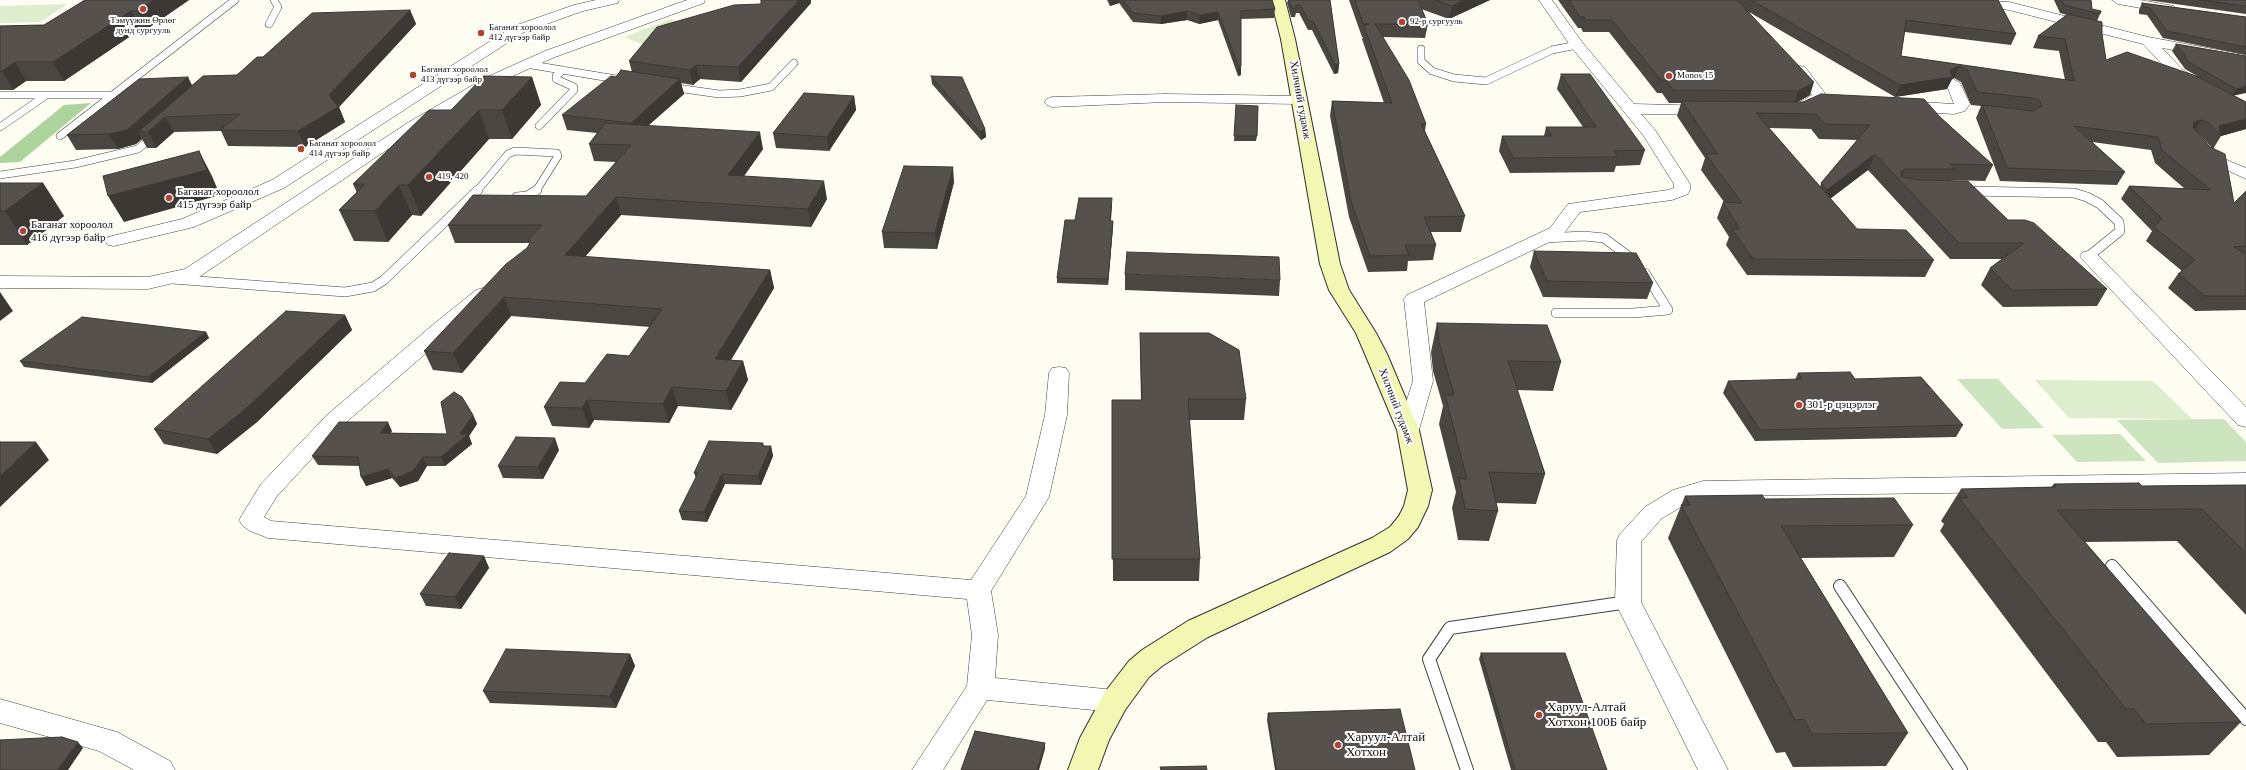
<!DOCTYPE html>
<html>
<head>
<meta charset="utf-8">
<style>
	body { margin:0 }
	canvas { display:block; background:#fefdf1 }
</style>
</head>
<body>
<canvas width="2246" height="770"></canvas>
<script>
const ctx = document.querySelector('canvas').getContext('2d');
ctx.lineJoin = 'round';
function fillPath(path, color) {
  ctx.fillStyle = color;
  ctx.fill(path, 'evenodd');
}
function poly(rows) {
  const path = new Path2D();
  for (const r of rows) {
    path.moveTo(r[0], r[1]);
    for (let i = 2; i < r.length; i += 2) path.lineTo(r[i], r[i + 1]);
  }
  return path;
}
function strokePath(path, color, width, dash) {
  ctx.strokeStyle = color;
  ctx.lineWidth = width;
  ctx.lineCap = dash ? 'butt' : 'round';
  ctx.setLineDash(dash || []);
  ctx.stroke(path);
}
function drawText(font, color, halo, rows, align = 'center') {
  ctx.font = font + ' Georgia,serif';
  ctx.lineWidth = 4;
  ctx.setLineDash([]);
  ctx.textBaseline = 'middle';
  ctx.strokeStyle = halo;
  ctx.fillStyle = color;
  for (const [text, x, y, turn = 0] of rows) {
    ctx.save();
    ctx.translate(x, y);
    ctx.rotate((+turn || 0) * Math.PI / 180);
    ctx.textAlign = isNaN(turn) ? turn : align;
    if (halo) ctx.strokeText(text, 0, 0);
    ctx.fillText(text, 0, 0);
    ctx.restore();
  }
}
fillPath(poly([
	[1957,379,1998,379,2044,428,2002,429],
	[2224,419,2246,442,2246,461,2158,463,2117,420],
	[2120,434,2146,461,2077,462,2052,435]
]), '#cce5be');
fillPath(poly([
	[91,103,20,162,0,163,0,157,64,105]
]), '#aed49e');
fillPath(poly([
	[68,4,40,22,0,23,0,6],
	[671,19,693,28,647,46,624,37],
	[2035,380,2153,381,2192,419,2069,418]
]), '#deedce');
const serviceFar2 = poly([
	[269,24,278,7,274,0],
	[1421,49,1421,61,1432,71,1454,78,1486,81,1552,50,1577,45],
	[526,64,622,80],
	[127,84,146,84],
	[670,87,719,94,740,93,771,87,794,63],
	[0,95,112,95],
	[539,126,574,90,574,87,556,79,556,76,563,70],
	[0,127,45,96],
	[60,136,235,0],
	[0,175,75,164,138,149,154,135],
	[477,191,508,154,515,151,557,153,558,156,536,191],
	[1966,191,1978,191]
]);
const serviceFar1 = poly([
	[1966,191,2074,193,2087,197,2100,204,2119,222,2120,231,2089,256],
	[517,197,527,196,537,190],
	[1545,238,1584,236,1604,238,1635,261],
	[172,279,345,292,373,287,384,280,478,190],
	[1556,313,1633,313,1668,310,1645,273]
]);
const service = poly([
	[2112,566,2246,719],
	[1840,586,1961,770],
	[1467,770,1429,659,1450,628,1628,602]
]);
const minor = poly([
	[596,0,619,0,618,3,583,11,524,32,284,188,194,227,114,246,108,245,105,241,108,237,182,219,272,180,514,26,574,5,596,0],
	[687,0,705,0,704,3,555,57,497,83,419,128,199,277,148,289,0,288,0,276,148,277,185,269,409,122,487,77,545,51,687,0],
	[1539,0,1552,0,1582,42,1634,104,1712,106,1715,109,1712,112,1707,114,1641,114,1655,130,1690,184,1690,190,1688,194,1672,200,1580,212,1562,236,1424,302,1433,381,1419,430,1416,435,1408,437,1400,435,1397,430,1413,381,1404,299,1407,295,1550,228,1568,204,1668,190,1674,188,1674,184,1643,135,1572,48,1539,0],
	[1965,0,2009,2,2148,37,2246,55,2246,63,2162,48,2183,70,2246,106,2246,117,2173,76,2143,44,2009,10,1971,4,1965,0],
	[2112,0,2140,0,2174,6,2176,9,2169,13,2118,4,2112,0],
	[1800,66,1805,67,1827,96,1818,105,1796,115,1791,113,1788,110,1791,107,1812,95,1793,70,1800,66],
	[1953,79,1960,83,1970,104,1965,111,1954,114,1903,111,1898,109,1895,106,1898,103,1903,101,1954,104,1946,83,1953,79],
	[1165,94,1300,96,1305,97,1307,100,1305,103,1300,104,1165,102,1052,107,1047,105,1044,102,1047,99,1052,97,1165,94],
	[2203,144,2209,146,2215,153,2229,161,2246,168,2246,179,2203,159,2195,149,2197,146,2203,144],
	[2089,251,2095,252,2246,407,2246,427,2238,425,2083,260,2080,256,2083,252,2089,251],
	[483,288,490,290,493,294,490,298,343,425,277,496,264,517,271,521,971,580,1026,496,1045,415,1049,373,1052,368,1059,367,1066,368,1069,373,1067,415,1049,497,991,591,998,635,995,678,1115,690,1125,693,1129,701,1125,709,1115,712,987,700,943,770,912,770,967,686,972,635,967,599,268,538,250,531,243,526,239,520,261,484,327,415,435,323,476,290,483,288],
	[2246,473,2246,489,1717,496,1704,497,1689,502,1661,519,1641,542,1641,602,1728,770,1698,770,1615,602,1617,540,1620,534,1645,507,1673,490,1703,481,2246,473],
	[0,699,117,732,170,761,175,770,134,770,99,751,0,723,0,699]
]);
const secondary = poly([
	[1271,0,1285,0,1295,39,1340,264,1349,290,1376,333,1387,354,1419,430,1432,490,1428,506,1418,527,1408,539,1390,552,1208,637,1162,666,1149,677,1125,710,1109,740,1098,770,1068,770,1080,738,1105,692,1129,661,1142,650,1188,621,1372,538,1390,527,1399,516,1404,506,1408,490,1397,430,1365,354,1356,333,1329,290,1320,264,1281,39,1271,0]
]);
strokePath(serviceFar2, '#414141', 8);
strokePath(serviceFar1, '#414141', 10);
strokePath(service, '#414141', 14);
strokePath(minor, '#414141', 1);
strokePath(secondary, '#303030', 2);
strokePath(serviceFar2, '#fff', 7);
strokePath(serviceFar1, '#fff', 9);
strokePath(service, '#fff', 12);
fillPath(minor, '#fff');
fillPath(secondary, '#f3f7b3');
fillPath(poly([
	[85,0,189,0,147,29,141,29,64,81,26,81,13,90,0,90,0,26,44,25],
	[1107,0,1272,0,1275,9,1274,18,1241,19,1241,75,1238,76,1218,20,1199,24,1187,20,1161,24,1133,22,1119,3,1110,6],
	[1288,0,1330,0,1339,64,1338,73,1334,74,1312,30,1308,30,1299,13,1296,13,1295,17,1291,17,1287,3],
	[1349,0,1490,0,1449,19,1421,9,1428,24,1425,38,1383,37,1426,124,1425,131,1465,216,1461,232,1431,232,1436,245,1433,260,1408,261,1407,271,1368,272,1349,217,1330,116,1332,101,1384,103,1362,39,1363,37,1362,37],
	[1558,0,1998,0,2016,34,2011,45,1905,32,1901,56,2065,80,2059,51,2033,48,2038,36,2067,15,2060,13,2054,0,2091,0,2092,9,2100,14,2097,21,2102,34,2106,60,2197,76,2185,69,2172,51,2176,44,2246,56,2234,96,2246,102,2246,129,2221,136,2213,149,2234,203,2246,191,2246,310,2195,311,2168,288,2178,274,2182,271,2146,241,2152,231,2121,199,2129,186,2185,189,2155,163,2151,150,2092,142,2125,172,2117,185,2000,181,1976,118,1981,106,1971,105,1961,82,1954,78,1952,79,1947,89,1895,97,1749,12,1810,95,1797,102,1940,117,1993,165,1985,181,1951,180,1950,181,2008,220,2107,289,2097,306,2003,307,1981,285,1990,268,2002,259,1950,259,1868,170,1830,198,1857,229,1934,260,1925,277,1747,275,1726,245,1729,237,1717,218,1723,202,1724,202,1701,170,1705,158,1677,116,1681,103,1669,103,1662,93,1657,93,1609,32,1583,32,1581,28,1578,28],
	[1769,128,1811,129,1819,139,1857,140,1821,183,1820,187],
	[2198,134,2200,135,2213,149,2210,147],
	[2147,0,2246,0,2246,14],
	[811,3,741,82,700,79,693,85,681,83,684,94,648,126,763,149,744,176,827,199,811,227,621,215,585,257,770,270,774,288,731,360,743,361,748,380,731,410,678,406,669,423,594,420,589,428,552,426,544,407,585,383,629,356,650,327,511,316,462,373,433,370,424,351,527,248,530,244,529,243,455,243,448,225,586,196,616,162,594,161,589,144,597,133,567,130,562,115,616,77,632,72,629,61],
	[2142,3,2246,17,2246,55,2163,38,2147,15,2139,14,2139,10],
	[410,10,416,24,339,107,345,122,305,147,228,146,221,131,174,132,156,148,147,148,142,139,136,144,118,149,76,150,67,135,192,85,237,75,263,57],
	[1561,74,1645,150,1640,165,1616,166,1614,172,1510,173,1499,151,1502,136,1544,136,1546,127,1583,127,1557,89],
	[931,76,985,129,986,137,981,140,932,84],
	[532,77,541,105,512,139,489,139,421,216,412,215,388,242,354,241,339,210,357,193,353,184,451,110],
	[854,96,856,110,829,151,776,148,773,133],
	[1236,105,1257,136,1256,141,1234,141],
	[954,182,937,249,884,248,882,232],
	[0,183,43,183,64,216,27,245,0,245],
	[1112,204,1111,221,1113,221,1113,226,1108,285,1057,283,1057,278,1075,220],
	[1534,251,1653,283,1647,299,1543,297,1530,267],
	[1125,274,1280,280,1279,296,1125,290],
	[345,315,352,330,257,422,217,454,164,444,154,429],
	[1437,323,1561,362,1553,391,1517,390,1545,474,1536,504,1496,503,1498,511,1489,541,1458,540,1452,508,1456,492,1439,424,1443,406,1433,371,1431,352],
	[206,332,209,338,152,383,24,367,20,361],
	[1140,333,1246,399,1244,420,1189,420,1200,559,1199,581,1113,581,1112,400,1141,400,1140,354],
	[1798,373,1855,379,1963,425,1956,437,1755,441,1723,393,1728,381,1795,380],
	[473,415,477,424,469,436,472,444,445,466,427,466,418,481,400,487,392,478,366,486,359,466,318,465,312,456,392,431,391,433,447,434],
	[763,443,764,446,771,446,773,456,761,485,725,484,707,522,682,520,679,511,696,478,694,473],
	[559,450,543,479,503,478,498,466],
	[2054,484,2142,486,2246,485,2246,615,2177,541,2085,542,2241,722,2209,755,2117,757,2106,742,2098,742,1940,531,1944,524,1941,521,1961,489,2051,487],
	[1685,496,1765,499,1913,525,1894,557,1801,558,1908,733,1886,766,1793,767,1785,752,1776,753,1668,538],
	[484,556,489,568,461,609,426,606,420,594],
	[1481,653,1607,770,1511,770,1479,659],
	[630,654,635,666,616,708,490,703,483,691],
	[1268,713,1415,770,1275,770,1267,720]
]), '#4a4641');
fillPath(poly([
	[154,0,189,0,147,29,138,11],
	[799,0,811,0,811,3,741,82,738,67],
	[1110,0,1119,0,1119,3,1110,6],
	[1464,0,1490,0,1449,19,1452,6],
	[410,10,416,24,339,107,345,122,305,147,298,131,329,95],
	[131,11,141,29,64,81,53,62],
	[1187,11,1187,20,1161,24,1161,16],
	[1218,12,1218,20,1199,24,1200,15],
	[15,62,26,81,13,90,2,71],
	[1339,64,1338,73,1334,74,1335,65],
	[696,65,700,79,693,85,690,70],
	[1241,66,1241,75,1238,76,1239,67],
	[1959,66,1954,78,1952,79,1947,89,1895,97,1900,85,1950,70],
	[188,77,195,91,165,117,174,132,156,148,148,132,138,132,142,139,136,144,118,149,109,134],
	[532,77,541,105,512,139,502,110],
	[680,79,684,94,635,137,631,123],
	[1814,82,1810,95,1794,104,1798,91],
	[2246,86,2246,93,2232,96,2236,89],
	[854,96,856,110,829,151,827,137],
	[479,110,489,139,421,216,408,185],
	[2246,119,2246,129,2221,136,2219,126],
	[2201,120,2194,133,2187,135,2194,122],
	[985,129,986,137,981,140,980,132],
	[760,132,763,149,732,193,728,175],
	[199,151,212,176,220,195,124,222,108,196],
	[1875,154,1868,170,1821,206,1827,190],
	[953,167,954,182,937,249,935,233],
	[1905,169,1900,181,1901,172],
	[824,181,827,199,811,227,808,209],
	[43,183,64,216,27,245,5,211],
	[399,185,412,215,388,242,375,211],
	[616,197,621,215,571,273,565,255],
	[1113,221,1113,226,1108,285,1108,279],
	[770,270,774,288,720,378,715,359],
	[0,292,13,311,0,321],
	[504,297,511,316,462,373,453,353],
	[345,315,352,330,257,422,217,454,208,439],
	[206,332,209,338,152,383,148,377],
	[743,361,748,380,731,410,726,391],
	[672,387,678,406,669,423,663,404],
	[587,400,594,420,589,428,582,408],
	[473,415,477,424,469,436,472,444,445,466,441,457,460,434],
	[388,422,392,431,384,442,380,433],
	[555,438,559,450,543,479,538,467],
	[36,442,49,460,0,507,0,476],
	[771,446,773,456,761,485,758,476],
	[423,457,427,466,418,481,400,487,396,478],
	[388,469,392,478,366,486,361,477],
	[722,474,725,484,707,522,704,512],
	[484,556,489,568,461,609,455,597],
	[630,654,635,666,616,708,610,696],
	[78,742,83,748,68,770,57,770],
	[1045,743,1045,749,1039,770,1037,770]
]), '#3c3935');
const building = poly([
	[85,0,154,0,138,11,131,11,53,62,15,62,2,71,0,71,0,26,44,25,85,0],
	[761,0,799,0,738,67,696,65,690,70,629,61,657,27,734,5,761,4,761,0],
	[1123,0,1272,0,1275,9,1241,11,1241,66,1239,67,1218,12,1200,15,1187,11,1161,16,1133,13,1123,0],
	[1289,0,1330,0,1339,64,1335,65,1313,21,1309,21,1300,5,1296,5,1296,8,1292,8,1289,0],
	[1355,0,1418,0,1428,24,1375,24,1409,80,1426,124,1421,124,1465,216,1424,217,1436,245,1405,245,1409,255,1370,256,1351,201,1332,101,1392,103,1364,26,1369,24,1363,24,1355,0],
	[1435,0,1464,0,1452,6,1435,0],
	[1569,0,1737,0,1814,82,1798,91,1673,90,1666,80,1661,80,1612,20,1586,20,1584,17,1580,17,1569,0],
	[1751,0,1998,0,2016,34,1906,20,1901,56,2074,81,2065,39,2038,36,2068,14,2102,22,2102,34,2106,60,2127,52,2196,76,2246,102,2246,119,2219,126,2221,136,2208,122,2201,120,2194,122,2193,127,2210,147,2225,154,2234,203,2246,191,2246,246,2234,247,2246,255,2246,296,2205,296,2178,274,2195,260,2154,227,2162,219,2129,186,2211,190,2162,150,2158,137,2074,126,2125,172,2007,168,1982,105,2033,111,2042,106,2039,100,2033,98,1977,92,1967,70,1959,66,1950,70,1952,77,1900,85,1751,0],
	[2062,0,2091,0,2092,9,2101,11,2100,14,2064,5,2062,0],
	[2200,0,2246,0,2246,6,2200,0],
	[2142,3,2246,17,2246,47,2167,31,2150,8,2143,7,2142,3],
	[410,10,329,95,338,107,298,131,220,130,240,114,165,117,148,132,138,132,203,76,237,75,257,57,263,57,312,13,410,10],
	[2176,44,2246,56,2246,86,2236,89,2189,62,2176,44],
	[621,70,680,79,631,123,562,115,611,76,616,77,621,70],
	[1561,74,1590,74,1645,150,1614,151,1618,157,1513,158,1502,136,1552,136,1546,127,1596,127,1561,74],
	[484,76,532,77,502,110,479,110,408,185,399,185,375,211,339,210,365,184,353,184,429,110,451,110,484,76],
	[931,76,962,77,985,129,980,132,931,76],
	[188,77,127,130,109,134,67,135,139,79,188,77],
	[804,93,854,96,827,137,773,133,804,93],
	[1821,94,1924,99,1940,117,1993,165,1950,164,1956,169,1905,169,1901,172,1901,177,1918,180,1968,181,2008,220,2025,220,2034,223,2107,289,2012,290,1990,268,2024,243,1959,243,1875,154,1827,190,1821,183,1870,125,1825,124,1816,114,1756,113,1857,229,1906,230,1934,260,1753,259,1732,229,1740,229,1723,202,1742,203,1706,154,1718,154,1682,101,1803,102,1821,94],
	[1236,105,1258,106,1257,136,1234,136,1236,105],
	[605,123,760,132,728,175,824,181,808,209,616,197,565,255,770,270,715,359,743,361,726,391,672,387,663,404,587,400,582,408,544,407,560,382,585,383,607,354,629,356,662,309,504,297,453,353,424,351,506,264,527,248,530,243,528,240,542,225,448,225,473,195,586,196,631,145,589,144,605,123],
	[199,151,207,170,108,196,103,176,199,151],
	[904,166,953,167,935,233,882,232,904,166],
	[0,183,43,183,5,211,0,211,0,183],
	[1079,198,1112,198,1110,221,1113,221,1108,279,1057,278,1065,220,1075,220,1079,198],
	[1534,251,1636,253,1653,283,1547,281,1534,251],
	[1127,252,1279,257,1280,280,1125,274,1127,252],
	[286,311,345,315,248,407,208,439,154,429,286,311],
	[82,317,206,332,148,377,20,361,82,317],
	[1437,323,1547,325,1561,362,1508,361,1545,474,1489,472,1498,511,1465,509,1459,478,1467,479,1445,395,1454,395,1439,342,1437,323],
	[1140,333,1209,333,1239,350,1246,399,1188,399,1200,559,1112,559,1112,400,1142,400,1140,333],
	[1850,372,1855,379,1921,377,1963,425,1760,430,1728,381,1802,379,1798,373,1850,372],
	[454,392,462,397,473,415,460,434,468,434,441,457,423,457,413,471,396,478,388,469,361,477,358,457,312,456,339,422,388,422,380,433,447,434,441,402,454,392],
	[516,437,555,438,538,467,498,466,516,437],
	[709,441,763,443,762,446,771,446,758,476,722,474,704,512,679,511,698,473,694,473,709,441],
	[0,442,36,442,0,476,0,442],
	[2139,483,2142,486,2246,485,2246,553,2202,509,2057,510,2241,722,2146,724,2134,709,2126,709,1959,498,1968,498,1961,489,2056,487,2054,484,2139,483],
	[1762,495,1765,499,1894,498,1913,525,1781,526,1908,733,1812,734,1804,719,1795,720,1681,505,1690,505,1685,496,1762,495],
	[449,553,484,556,455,597,420,594,449,553],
	[506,649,630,654,610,696,483,691,506,649],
	[1481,653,1565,653,1607,770,1515,770,1481,653],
	[1400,709,1415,770,1276,770,1268,713,1400,709],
	[975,731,1045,743,1037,770,961,770,975,731],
	[62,737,78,742,57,770,0,770,0,740,62,737],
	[1206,766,1207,770,1161,770,1160,767,1206,766]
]);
fillPath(building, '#56514c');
strokePath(building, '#3c3935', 1);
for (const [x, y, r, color] of [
	[143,9,4,"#b14334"],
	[1402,22,4,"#b14334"],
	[481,33,4,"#b14334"],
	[413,75,4,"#b14334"],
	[1669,76,4,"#b14334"],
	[301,149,4,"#b14334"],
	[429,177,4,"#b14334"],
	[169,198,4,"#b14334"],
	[23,231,4,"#b14334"],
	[1799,405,4,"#b14334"],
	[1539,715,4,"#b14334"],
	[1338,745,4,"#b14334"]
]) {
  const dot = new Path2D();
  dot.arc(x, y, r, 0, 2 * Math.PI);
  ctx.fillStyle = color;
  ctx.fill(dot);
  strokePath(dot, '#fff', 1.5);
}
drawText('9px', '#0e0e0e', '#fff', [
	["Тэмүүжин Өрлөг",143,21,"center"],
	["дунд сургууль",143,31,"center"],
	["92-р сургууль",1410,22],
	["Баганат хороолол",489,28],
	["412 дүгээр байр",489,38],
	["Баганат хороолол",421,70],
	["413 дүгээр байр",421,80],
	["Monos 15",1677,76],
	["Баганат хороолол",309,144],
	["414 дүгээр байр",309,154],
	["419, 420",437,177]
], 'left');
drawText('11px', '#0e0e0e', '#fff', [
	["Хилчний гудамж",1300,100,80],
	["Хилчний гудамж",1396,406,69]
]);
drawText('11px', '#0e0e0e', '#fff', [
	["Баганат хороолол",177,192],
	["415 дүгээр байр",177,205],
	["Баганат хороолол",31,225],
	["416 дүгээр байр",31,238],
	["301-р цэцэрлэг",1807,405]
], 'left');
drawText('13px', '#0e0e0e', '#fff', [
	["Харуул-Алтай",1547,708],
	["Хотхон 100Б байр",1547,723],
	["Харуул-Алтай",1346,738],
	["Хотхон",1346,753]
], 'left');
</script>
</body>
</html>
